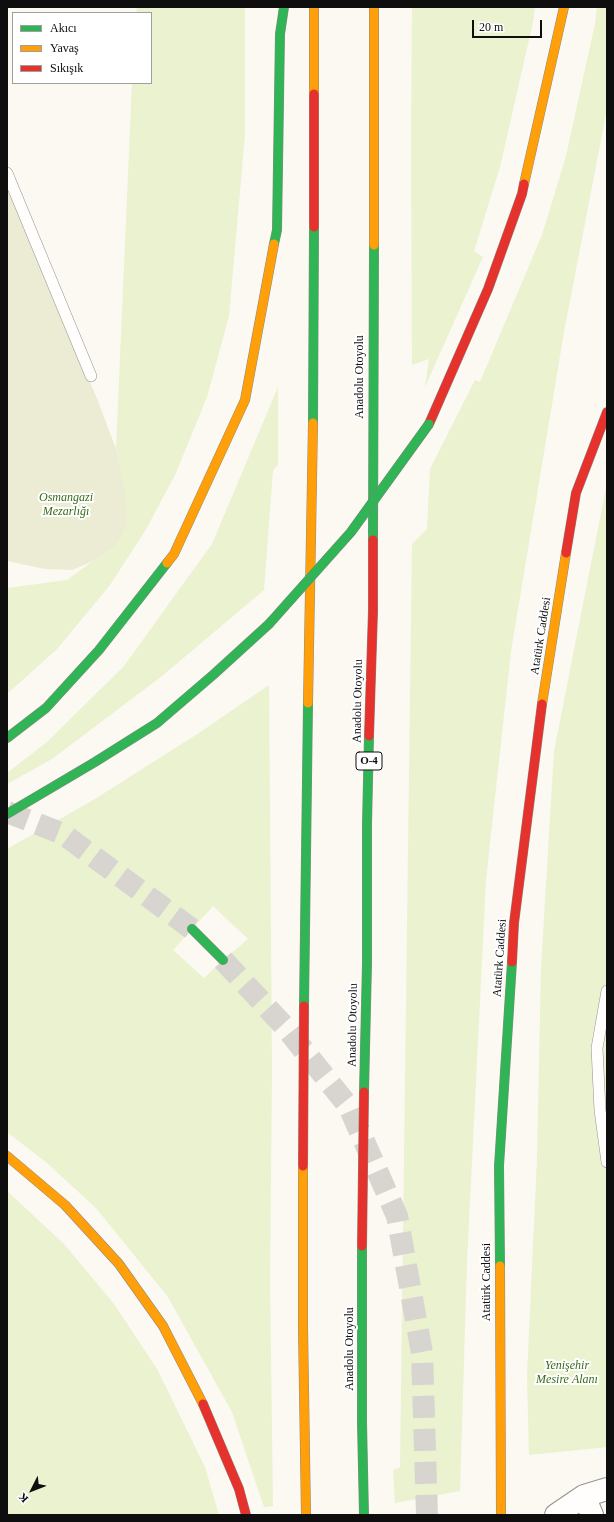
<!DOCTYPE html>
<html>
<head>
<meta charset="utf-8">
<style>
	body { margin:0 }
	#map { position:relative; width:614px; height:1522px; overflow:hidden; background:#fcf8f2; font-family:"Times New Roman",serif }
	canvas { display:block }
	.frame { position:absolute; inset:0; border:8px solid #0e0e0e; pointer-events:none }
	.legend { position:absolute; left:12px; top:12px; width:140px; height:72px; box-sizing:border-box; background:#fff; border:1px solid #9f9f9f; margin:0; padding:5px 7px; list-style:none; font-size:12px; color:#0e0e0e }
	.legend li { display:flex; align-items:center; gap:8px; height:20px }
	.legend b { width:20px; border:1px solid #9f9f9f }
	.north { position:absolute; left:12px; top:1470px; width:40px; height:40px; -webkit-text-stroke:3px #fff; paint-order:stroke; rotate:228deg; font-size:11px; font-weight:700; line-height:16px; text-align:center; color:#0e0e0e }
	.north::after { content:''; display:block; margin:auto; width:14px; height:18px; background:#0e0e0e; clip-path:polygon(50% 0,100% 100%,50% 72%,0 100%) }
	.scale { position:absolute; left:472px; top:20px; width:70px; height:18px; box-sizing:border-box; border:2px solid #0e0e0e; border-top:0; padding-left:5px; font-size:12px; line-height:14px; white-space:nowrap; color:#0e0e0e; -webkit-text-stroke:3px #fff; paint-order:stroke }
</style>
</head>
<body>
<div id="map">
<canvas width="614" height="1522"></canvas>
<div class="frame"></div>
<ul class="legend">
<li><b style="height:5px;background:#30b455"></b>Akıcı</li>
<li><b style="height:5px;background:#ff9f0a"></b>Yavaş</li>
<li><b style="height:5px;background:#e5322d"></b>Sıkışık</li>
</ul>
<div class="north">K</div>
<div class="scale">20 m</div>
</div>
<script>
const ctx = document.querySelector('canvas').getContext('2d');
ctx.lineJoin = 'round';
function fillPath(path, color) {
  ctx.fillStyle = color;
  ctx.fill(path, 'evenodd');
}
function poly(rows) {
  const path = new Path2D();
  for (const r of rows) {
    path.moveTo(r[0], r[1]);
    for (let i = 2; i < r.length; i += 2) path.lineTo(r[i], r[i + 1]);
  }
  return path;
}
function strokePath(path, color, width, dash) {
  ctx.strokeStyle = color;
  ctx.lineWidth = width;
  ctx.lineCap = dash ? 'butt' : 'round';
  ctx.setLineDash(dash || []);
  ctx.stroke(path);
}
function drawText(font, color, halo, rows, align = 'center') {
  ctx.font = font + ' "Times New Roman",serif';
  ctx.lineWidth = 4;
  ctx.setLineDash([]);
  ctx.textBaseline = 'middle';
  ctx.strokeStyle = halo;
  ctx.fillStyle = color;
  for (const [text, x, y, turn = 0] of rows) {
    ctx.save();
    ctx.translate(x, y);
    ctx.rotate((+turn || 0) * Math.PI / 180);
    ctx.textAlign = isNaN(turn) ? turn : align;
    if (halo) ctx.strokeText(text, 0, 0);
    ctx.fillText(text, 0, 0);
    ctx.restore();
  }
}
fillPath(poly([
	[137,7,245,7,245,134,229,316,207,397,175,475,145,531,110,585,57,649,7,694,7,588,67,580,93,561,115,547,125,488,116,449,132,83,151,83,151,13,136,13],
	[412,7,535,7,533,22,500,167,474,251,483,257,425,387,429,359,412,365,411,143],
	[597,7,607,7,607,109,564,332,511,651,486,880,467,1262,460,1491,395,1503,393,1470,400,1467,412,544,427,529,430,469,475,380,480,382,542,235,566,156,595,24],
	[278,387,278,465,273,470,264,590,162,676,52,759,7,784,7,773,47,742,124,666,212,544],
	[607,483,607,1447,529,1455,527,1376,537,1159,541,968,554,751],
	[269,685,272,1068,270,1281,273,1506,264,1507,232,1412,168,1297,96,1208,47,1163,7,1132,7,849,95,799,199,733],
	[213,906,248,939,223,960,204,978,173,950],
	[7,1191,64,1244,114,1304,157,1369,205,1467,219,1515,7,1515]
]), '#eaf2d0');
fillPath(poly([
	[7,186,98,401,116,449,125,488,127,522,115,547,93,561,72,570,45,569,7,561]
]), '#ececd5');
strokePath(poly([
	[7,812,63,834,192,929],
	[223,960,286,1028,349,1107,397,1216,422,1353,427,1515]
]), '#d8d5d0', 22, [22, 11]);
const lane = poly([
	[7,173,91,376],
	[607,991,597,1048,600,1110,607,1162]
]);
const street = poly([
	[584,1496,592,1515],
	[556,1515,584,1496,607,1489]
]);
const fast = poly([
	[274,244,277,230,280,34,284,7],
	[313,423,314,227],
	[373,540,374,245],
	[7,738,46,708,99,650,167,563],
	[7,814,95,762,157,723,213,675,269,624],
	[192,929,223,960],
	[304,1006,308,703],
	[364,1092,367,963,367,824,369,736],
	[362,1246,362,1422,364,1515],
	[500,1266,499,1166,512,962]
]);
const slow = poly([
	[314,7,314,94],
	[524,184,564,7],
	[374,245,374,7],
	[167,563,174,554,245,400,274,244],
	[308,703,313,423],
	[542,704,566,553],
	[7,1156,65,1205,119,1264,163,1326,203,1404],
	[303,1166,303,1327,306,1515],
	[500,1266,501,1515]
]);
const jam = poly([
	[314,94,314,227],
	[429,424,488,289,522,194,524,184],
	[566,553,576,493,607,412],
	[369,736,373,611,373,540],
	[512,962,514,923,542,704],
	[303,1166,304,1006],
	[362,1246,364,1092],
	[203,1404,239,1489,246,1515]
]);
strokePath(lane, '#959391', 12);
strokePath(street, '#959391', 24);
strokePath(fast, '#8c8a87', 10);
strokePath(slow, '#8c8a87', 10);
strokePath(jam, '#8c8a87', 10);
strokePath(lane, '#fffefd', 11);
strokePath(street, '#fffefd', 22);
strokePath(fast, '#30b455', 9);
strokePath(slow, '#ff9f0a', 9);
strokePath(jam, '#e5322d', 9);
const fastBridge = poly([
	[269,624,351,532,429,424]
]);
strokePath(fastBridge, '#82817e', 10, []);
strokePath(fastBridge, '#30b455', 9);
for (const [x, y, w] of [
	[369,761,26]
]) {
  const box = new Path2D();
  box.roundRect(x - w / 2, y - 9, w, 18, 3);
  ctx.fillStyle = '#fff';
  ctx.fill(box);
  strokePath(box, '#0e0e0e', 1);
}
drawText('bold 11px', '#0e0e0e', null, [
	["O-4",369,761]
]);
drawText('12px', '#0e0e0e', '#fff', [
	["Anadolu Otoyolu",360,377,-90],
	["Atatürk Caddesi",541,636,-81],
	["Anadolu Otoyolu",358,701,-89],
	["Atatürk Caddesi",500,958,-86],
	["Anadolu Otoyolu",353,1025,-89],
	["Atatürk Caddesi",487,1282,-90],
	["Anadolu Otoyolu",350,1349,-90]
]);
drawText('italic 12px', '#386b18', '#fff', [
	["Osmangazi",66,498],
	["Mezarlığı",66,512],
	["Yenişehir",567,1366],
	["Mesire Alanı",567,1380]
]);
</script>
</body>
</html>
